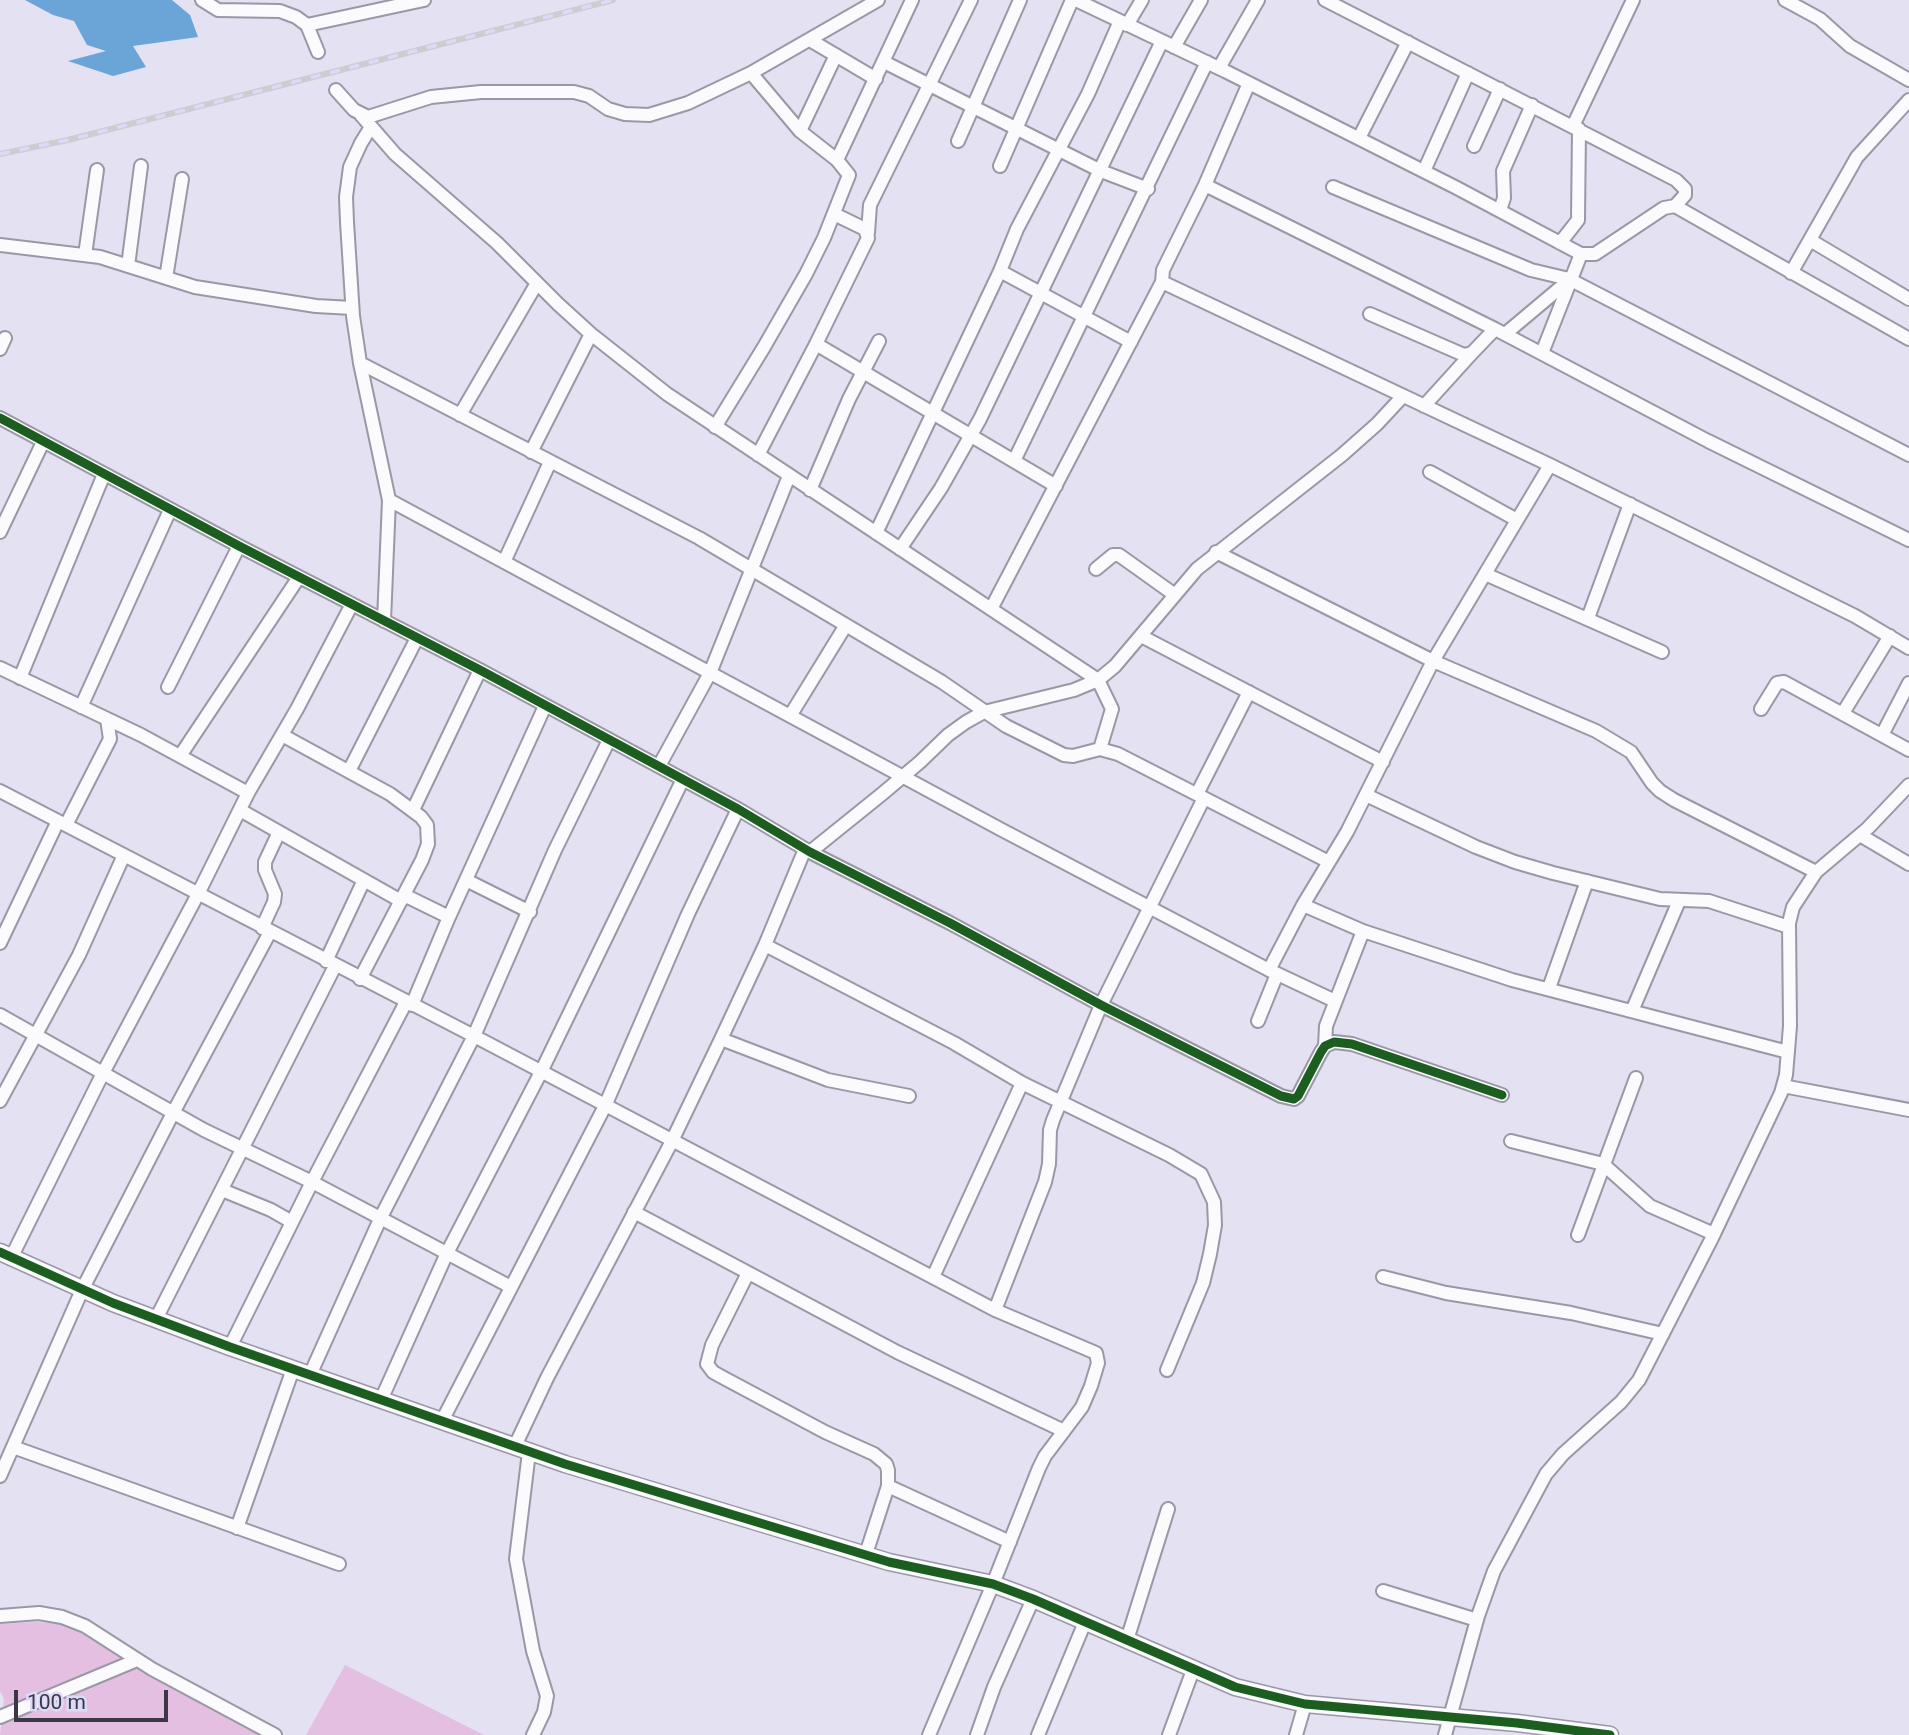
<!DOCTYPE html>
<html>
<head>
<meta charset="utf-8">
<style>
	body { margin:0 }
	#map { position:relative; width:1909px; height:1735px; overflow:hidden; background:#e3e1f2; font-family:Roboto,sans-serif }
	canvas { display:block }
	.scale { position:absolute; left:14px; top:1690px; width:154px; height:32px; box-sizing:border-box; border:4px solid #393844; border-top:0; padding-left:9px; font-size:21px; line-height:24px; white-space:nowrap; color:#393844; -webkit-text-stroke:5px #dddaf9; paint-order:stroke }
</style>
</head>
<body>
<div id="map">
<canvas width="1909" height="1735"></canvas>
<div class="scale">100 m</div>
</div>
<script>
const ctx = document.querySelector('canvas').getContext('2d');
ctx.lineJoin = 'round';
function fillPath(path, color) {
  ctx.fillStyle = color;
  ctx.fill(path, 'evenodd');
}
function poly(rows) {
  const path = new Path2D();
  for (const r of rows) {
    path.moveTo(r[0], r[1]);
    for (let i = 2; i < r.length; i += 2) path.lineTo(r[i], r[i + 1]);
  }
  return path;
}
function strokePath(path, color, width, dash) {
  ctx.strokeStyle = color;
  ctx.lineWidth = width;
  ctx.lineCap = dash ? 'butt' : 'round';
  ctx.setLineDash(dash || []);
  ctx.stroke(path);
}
fillPath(poly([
	[36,1622,61,1624,86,1634,223,1714,267,1735,0,1735,4,1699,0,1691,0,1624],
	[345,1665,484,1735,306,1735]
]), '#e4bfe2');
fillPath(poly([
	[25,0,172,0,190,15,198,37,133,46,146,67,113,76,68,61,106,51,87,45,74,21,53,15]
]), '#6ba4d6');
const minor = poly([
	[202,0,218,10,280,11,296,17,307,25,318,52],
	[1076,0,1225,71,1455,187,1581,254,1595,254,1664,208,1675,206,1909,339],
	[1325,0,1676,180,1685,189,1685,195,1675,206],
	[1785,0,1820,19,1850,46,1909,80],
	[307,25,424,0],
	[1127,25,1142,0],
	[810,40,876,79],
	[1174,47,1201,0],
	[884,62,1101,171,1148,189],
	[1219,68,1258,0],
	[1249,83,1205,185,1163,270,1162,282,1550,465,1855,616,1909,648],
	[336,90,354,110,368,117,431,97,481,92,574,92,589,96,608,109,625,114,649,115,688,103,751,73,878,0],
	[361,115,395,154,497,243,558,304,591,334,667,394,1098,680,1112,709,1100,749],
	[1573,126,1633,0],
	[371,127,361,143,350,167,346,197,347,222,353,316,360,363,389,500,1002,830,1269,970,1335,1001],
	[800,131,836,55],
	[1359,138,1408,42],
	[958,141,1020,0],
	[1474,146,1500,89],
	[837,160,912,0],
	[1000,166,1072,0],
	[1424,171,1468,73],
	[1205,185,1495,329,1708,441,1909,540],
	[1333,187,1531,270,1569,279,1909,455],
	[1500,210,1504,198,1503,171,1532,105],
	[868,233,870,205,971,0],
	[1810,240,1909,299],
	[1560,243,1578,220,1579,129],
	[0,245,100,257,195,287,316,306,352,308],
	[85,255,97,170],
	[128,266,141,166],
	[1000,271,1131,342],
	[1791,273,1857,157,1909,100],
	[166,278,182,179],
	[1370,314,1464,355,1472,353,1495,329],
	[1505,334,1567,282],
	[816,344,1056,486],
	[0,349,5,338],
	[1542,353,1581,254],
	[360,363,699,538,942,682,1006,726,1064,755,1073,756,1100,749,1118,754,1329,862],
	[1424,406,1472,353],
	[460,415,537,283],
	[0,418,239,546,480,670,738,809,810,852,950,923,1101,1005,1281,1096,1294,1099,1298,1096,1321,1052,1325,1046,1334,1042,1352,1044,1502,1095],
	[715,427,764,347,806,274,824,238,849,175,837,160,800,131,751,73],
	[531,452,591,334],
	[758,455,816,344,868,238,865,229,834,214],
	[1014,461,1207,62],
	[1430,472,1517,520],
	[810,490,849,399,879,341],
	[0,532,43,442],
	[876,533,1000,271,1017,229,1088,94,1120,21],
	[900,549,941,488,980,419,1162,41],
	[1216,552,1433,661,1596,731,1631,752,1652,783,1660,791,1674,800,1816,872],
	[504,562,550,462],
	[1096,569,1113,555,1119,555,1175,595],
	[1485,574,1662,652],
	[991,609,1162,282],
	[1588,618,1630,504],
	[384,621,389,500],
	[1141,636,1383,762],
	[0,668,141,735,248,793],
	[20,678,104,474],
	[168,687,239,546],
	[81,707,170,510],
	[1761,709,1777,683,1784,682,1909,750],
	[1843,713,1890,636],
	[790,716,846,625],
	[282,735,390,794,421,817,427,825,428,844,422,860,360,979],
	[1882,735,1909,683],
	[180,756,299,577],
	[659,766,710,673,789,476],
	[349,771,417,638],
	[0,791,474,1036,995,1310,1096,1353,1098,1363,1091,1386,1082,1407,1045,1456,1039,1468,993,1584,929,1735],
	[1197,794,1249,692],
	[1366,795,1476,847,1515,862,1553,873,1660,899,1709,901,1789,927],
	[240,810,401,901],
	[413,810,480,670],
	[66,825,110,739,107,719],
	[1860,835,1909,864],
	[810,852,882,794,920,762,948,735,966,722,984,712,1074,690,1098,680,1115,666,1197,569,1342,455,1377,424,1403,396],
	[466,880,530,912],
	[404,895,449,917],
	[1303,905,1363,931,1512,980,1788,1052],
	[262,928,274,902,275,894,265,870,265,862,279,832],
	[0,943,58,821],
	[765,945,954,1043,1022,1083,1169,1155,1201,1174,1214,1202,1215,1225,1210,1254,1203,1283,1167,1370],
	[326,961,364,880],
	[1269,970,1303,905,1347,832,1433,661,1550,465],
	[1549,988,1587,881],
	[412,1005,449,917,545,706],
	[1632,1011,1679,901],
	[0,1015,204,1130,312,1182,511,1287],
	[1258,1021,1277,974],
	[721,1039,828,1080,909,1096],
	[1325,1046,1326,1026,1363,931],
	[1783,1086,1909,1110],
	[0,1101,79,955,124,855],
	[1511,1141,1603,1164,1650,1206,1714,1234],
	[222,1190,271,1210,292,1222],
	[634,1212,897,1352,1064,1431],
	[1578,1235,1636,1078],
	[11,1258,103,1073,198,894,248,793,297,709,352,604],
	[748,1273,712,1345,707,1364,713,1372,722,1377,825,1432,874,1454,886,1464,888,1470,888,1486,866,1554],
	[933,1277,1022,1083],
	[1383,1277,1446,1293,1571,1313,1663,1334],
	[995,1310,1045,1182,1049,1164,1050,1130,1053,1120,1101,1005,1204,798],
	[156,1319,335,966],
	[230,1347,312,1182,406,1002],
	[310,1375,381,1217,474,1036,555,850,609,740],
	[381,1400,447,1253,541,1072,683,779],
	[442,1421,605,1106,688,914,738,809],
	[515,1446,547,1378,672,1141,721,1039,765,945,805,849],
	[13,1447,339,1564],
	[529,1452,516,1559,533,1651,547,1696,544,1712,533,1735],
	[0,1476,82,1290,173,1113,270,932],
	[888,1486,1010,1542],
	[237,1528,293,1369],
	[1383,1591,1477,1620],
	[0,1616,39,1613,62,1617,85,1626,152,1669,275,1735],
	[1127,1640,1168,1509],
	[0,1717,137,1660],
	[977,1735,994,1687,1033,1599],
	[1038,1735,1085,1622],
	[1169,1735,1193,1670],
	[1296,1735,1305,1704],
	[1445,1735,1478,1616,1494,1571,1546,1474,1563,1454,1621,1402,1639,1380,1712,1238,1781,1093,1786,1075,1790,1026,1789,923,1793,907,1816,872,1868,828,1909,785]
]);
const tertiary = poly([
	[0,1252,113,1303,230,1347,565,1464,889,1562,993,1584,1033,1599,1235,1687,1305,1704,1517,1723,1610,1735]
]);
strokePath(minor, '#9a98a5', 16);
strokePath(tertiary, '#9a98a5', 19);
strokePath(minor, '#fbfafd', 12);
strokePath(tertiary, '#fbfafd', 16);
const rail = poly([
	[0,154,68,140,613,0]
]);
strokePath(rail, '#cdccd1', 6);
strokePath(rail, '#dddaf9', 3.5, [10]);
strokePath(poly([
	[0,418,239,546,480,670,738,809,810,852,950,923,1101,1005,1281,1096,1294,1099,1298,1096,1321,1052,1325,1046,1334,1042,1352,1044,1502,1095],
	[0,1252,113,1303,230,1347,565,1464,889,1562,993,1584,1033,1599,1235,1687,1305,1704,1517,1723,1610,1735]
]), '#1b5e20', 9);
</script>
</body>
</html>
